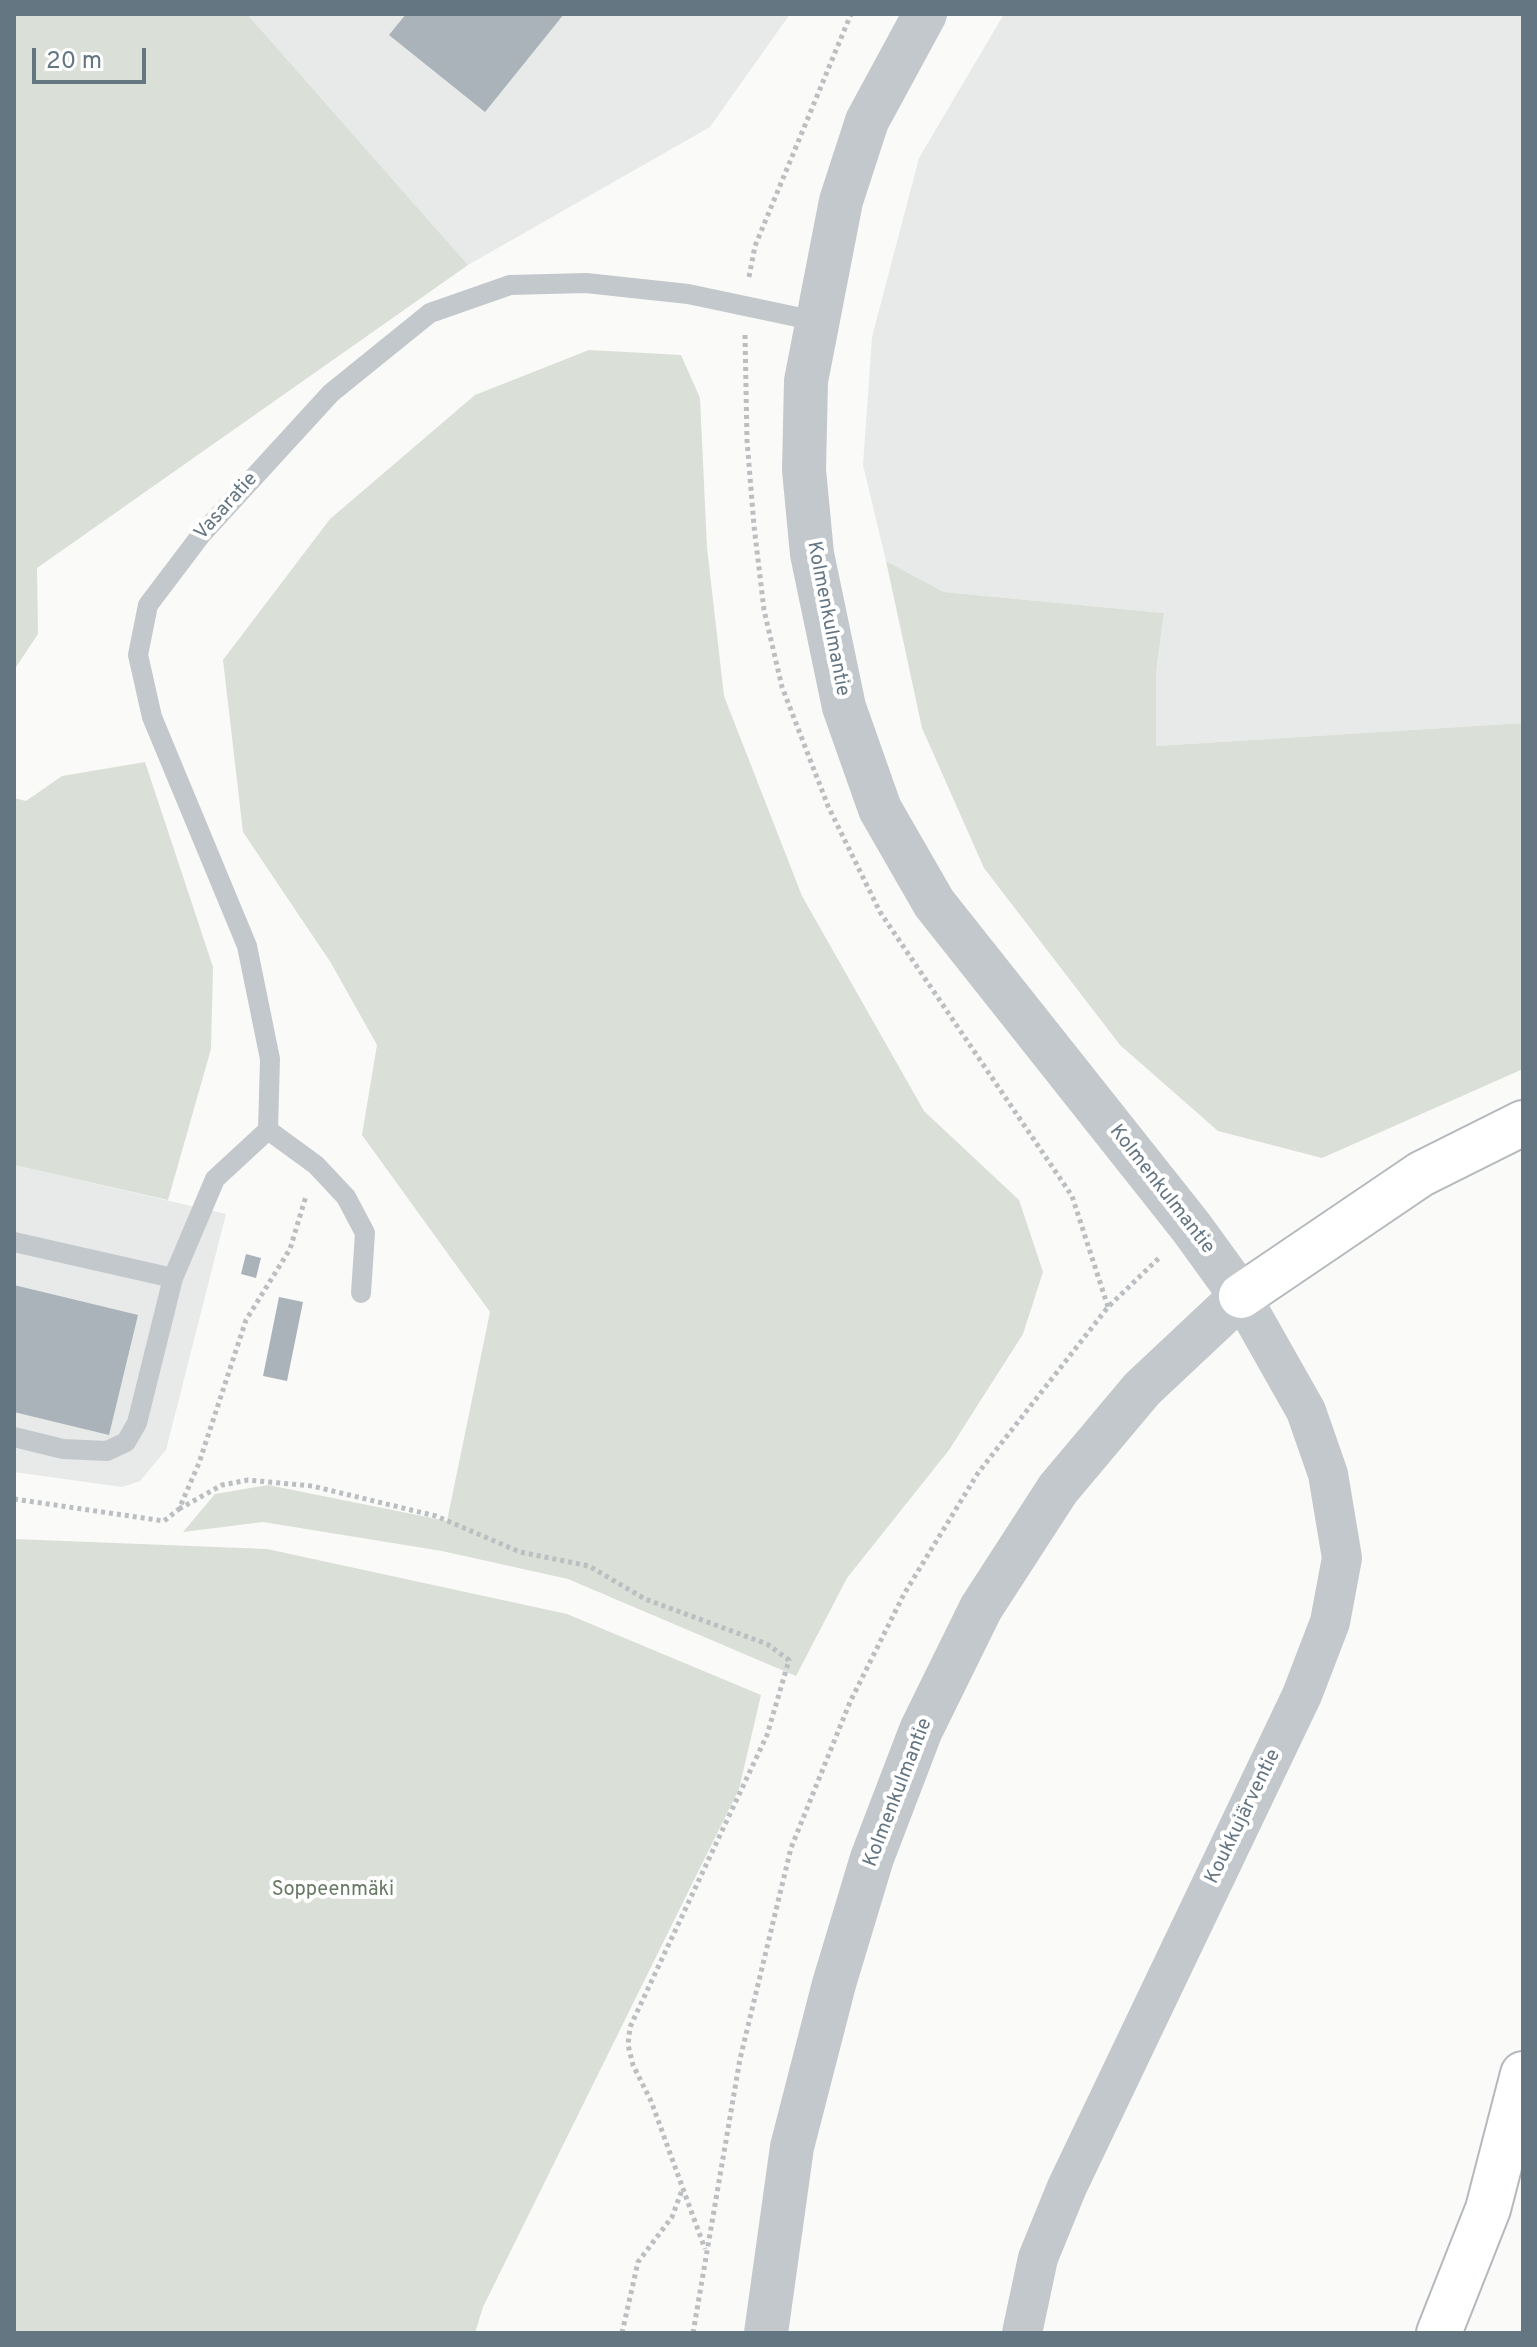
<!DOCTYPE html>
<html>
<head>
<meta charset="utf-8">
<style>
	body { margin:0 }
	#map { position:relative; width:1537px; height:2347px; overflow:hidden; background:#fafaf8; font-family:Overpass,sans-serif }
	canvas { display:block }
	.frame { position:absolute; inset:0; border:16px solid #657683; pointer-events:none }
	.scale { position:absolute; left:32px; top:48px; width:114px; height:36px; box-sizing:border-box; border:4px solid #657683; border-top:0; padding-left:10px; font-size:24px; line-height:28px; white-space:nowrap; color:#657683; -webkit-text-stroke:6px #fff; paint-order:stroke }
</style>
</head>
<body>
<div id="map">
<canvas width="1537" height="2347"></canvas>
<div class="frame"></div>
<div class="scale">20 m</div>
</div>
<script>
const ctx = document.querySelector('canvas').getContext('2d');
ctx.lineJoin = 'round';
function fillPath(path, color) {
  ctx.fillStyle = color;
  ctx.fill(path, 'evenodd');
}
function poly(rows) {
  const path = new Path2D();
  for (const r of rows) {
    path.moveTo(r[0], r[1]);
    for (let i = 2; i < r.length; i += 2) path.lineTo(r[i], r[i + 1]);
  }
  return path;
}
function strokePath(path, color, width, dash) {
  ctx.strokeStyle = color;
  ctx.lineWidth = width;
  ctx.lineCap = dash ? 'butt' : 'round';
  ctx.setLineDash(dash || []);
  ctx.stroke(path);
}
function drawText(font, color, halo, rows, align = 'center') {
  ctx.font = font + ' Overpass,sans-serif';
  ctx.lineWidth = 8;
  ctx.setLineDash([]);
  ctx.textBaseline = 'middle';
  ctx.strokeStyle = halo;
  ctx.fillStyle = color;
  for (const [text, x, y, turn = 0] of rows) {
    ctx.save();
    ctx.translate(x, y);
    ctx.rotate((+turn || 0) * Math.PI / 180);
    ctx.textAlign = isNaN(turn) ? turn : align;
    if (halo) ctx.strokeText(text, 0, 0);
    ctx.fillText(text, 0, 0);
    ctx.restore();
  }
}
fillPath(poly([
	[247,14,790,14,710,127,468,265],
	[1004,14,1523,14,1523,723,1155,746,1156,673,1164,613,944,592,886,561,863,465,872,337,919,158],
	[14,1165,226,1214,166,1450,140,1481,122,1487,14,1472]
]), '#e8e9e9');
fillPath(poly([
	[14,14,247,14,468,265,37,568,38,634,14,670],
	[589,350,681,355,700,398,707,548,724,696,802,896,924,1111,1019,1200,1043,1272,1023,1334,949,1450,847,1578,796,1676,568,1579,442,1551,263,1522,183,1532,215,1494,268,1485,447,1521,490,1312,362,1135,377,1045,331,963,243,832,223,660,330,519,475,395],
	[886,561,944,592,1164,613,1156,673,1156,746,1523,723,1523,1069,1322,1158,1218,1131,1120,1045,984,868,922,728],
	[145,762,213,967,211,1049,168,1200,14,1165,14,798,26,801,62,776],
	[14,1539,267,1549,567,1614,761,1695,739,1789,483,2307,475,2333,14,2333]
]), '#dadfd7');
fillPath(poly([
	[406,14,564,14,485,112,389,35],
	[246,1254,261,1258,256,1278,241,1274],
	[14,1285,138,1315,109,1435,14,1412],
	[279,1297,303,1302,287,1381,263,1376]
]), '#aab3b9');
const motorway = poly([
	[1241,1296,1421,1174,1523,1123],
	[1439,2333,1488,2209,1523,2074]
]);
strokePath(motorway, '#b4b9bd', 48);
strokePath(poly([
	[749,277,755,246,851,14],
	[745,335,747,440,754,526,764,610,782,687,828,806,880,912,1072,1196,1108,1307],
	[14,1499,164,1521,179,1509,199,1463,246,1320,290,1249,306,1196],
	[179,1509,222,1485,248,1480,312,1486,436,1516,520,1552,589,1566,645,1599,767,1644,789,1660,767,1735,630,2027,628,2045,633,2065,651,2101,705,2249],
	[622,2333,638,2262,672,2217,682,2190],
	[693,2333,740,2059,791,1848,850,1702,904,1594,978,1473,1108,1307,1161,1256]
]), '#bbbfc2', 5, [4, 4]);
strokePath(poly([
	[268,1130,270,1059,247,946,152,717,138,655,148,605,201,535,331,393,430,313,510,285,586,283,688,294,816,321],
	[268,1130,316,1165,346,1197,365,1233,361,1293],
	[14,1242,173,1278],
	[14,1437,63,1449,107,1451,126,1442,137,1423,173,1278,215,1179,268,1130]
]), '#c3c8cc', 20);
strokePath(poly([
	[1022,2333,1038,2258,1067,2187,1302,1695,1330,1622,1342,1558,1328,1474,1306,1411,1241,1296]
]), '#c3c8cc', 40);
strokePath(poly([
	[766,2333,792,2147,834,1984,872,1858,921,1730,981,1608,1058,1489,1142,1389,1241,1296,1191,1227,934,903,880,809,844,707,812,554,804,470,806,381,841,201,867,121,925,14]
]), '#c3c8cc', 44);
strokePath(motorway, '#fff', 44);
drawText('20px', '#657683', '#fff', [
	["Vasaratie",227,507,-48],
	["Kolmenkulmantie",827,619,79],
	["Kolmenkulmantie",1161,1190,52],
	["Kolmenkulmantie",899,1793,-69],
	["Koukkujärventie",1244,1817,-64]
]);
drawText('20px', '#687a64', '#fff', [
	["Soppeenmäki",333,1891]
]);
</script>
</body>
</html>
